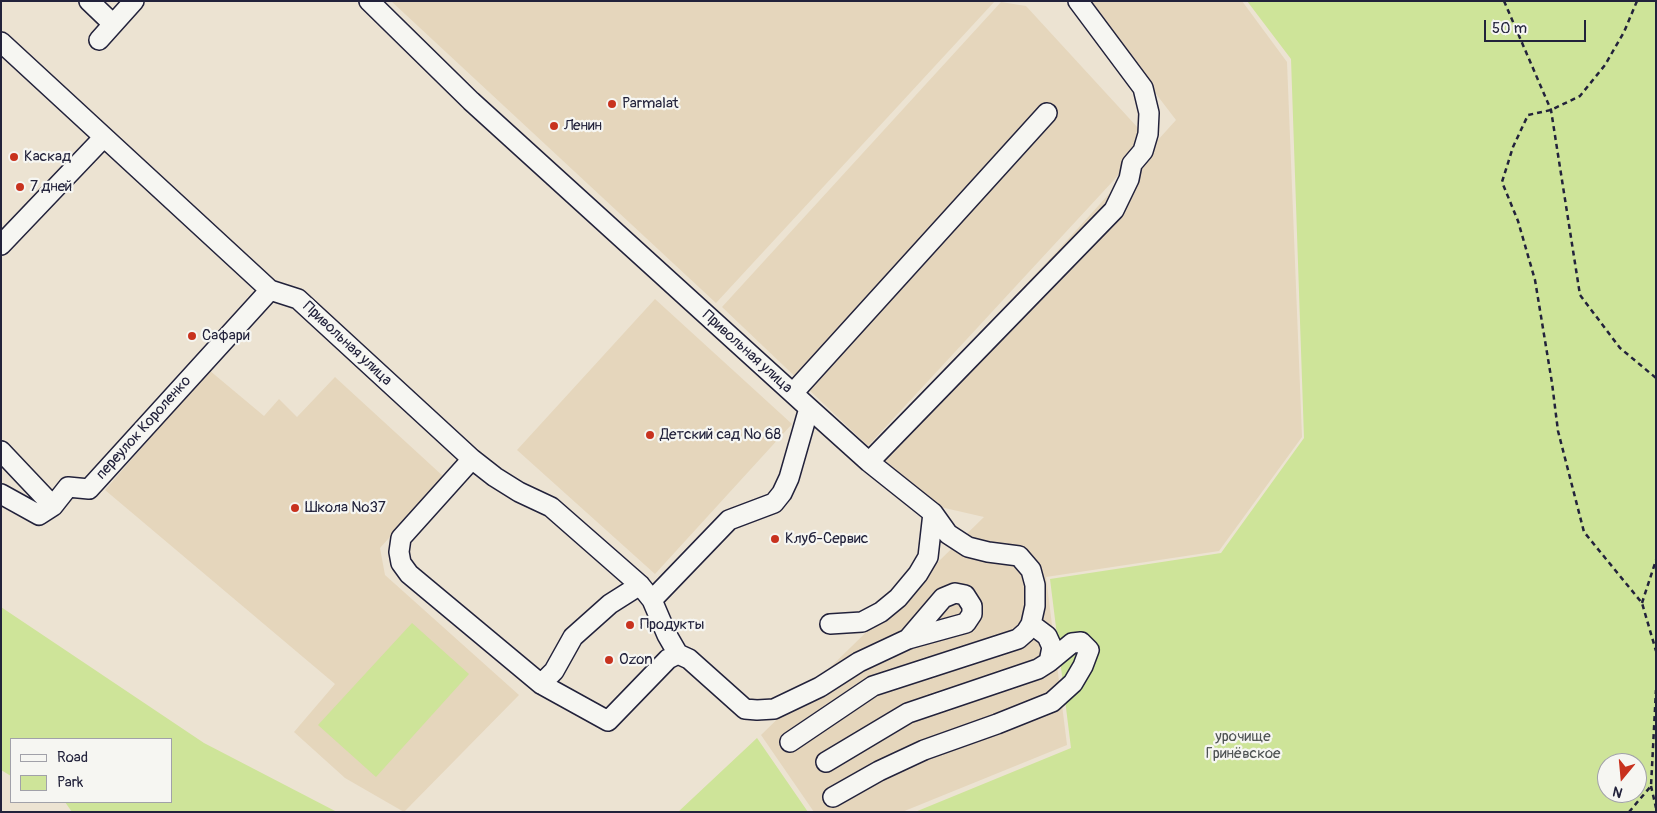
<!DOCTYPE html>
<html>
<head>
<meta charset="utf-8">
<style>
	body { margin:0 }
	#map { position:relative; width:1657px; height:813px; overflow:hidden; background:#ece3d2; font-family:Pangolin,sans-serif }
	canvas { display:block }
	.frame { position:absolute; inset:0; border:2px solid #22223b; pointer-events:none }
	.legend { position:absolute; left:10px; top:738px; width:162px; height:65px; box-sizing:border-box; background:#f6f6f2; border:1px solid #a1a1a9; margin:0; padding:6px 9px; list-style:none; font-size:15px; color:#22223b }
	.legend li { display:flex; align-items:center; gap:10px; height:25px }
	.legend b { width:25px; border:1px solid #a1a1a9 }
	.north { position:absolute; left:1597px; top:753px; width:50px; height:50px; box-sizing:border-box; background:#f6f6f2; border:1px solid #a1a1a9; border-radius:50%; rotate:197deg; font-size:14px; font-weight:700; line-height:20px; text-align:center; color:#22223b }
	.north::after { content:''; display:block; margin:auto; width:18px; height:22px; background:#c8321e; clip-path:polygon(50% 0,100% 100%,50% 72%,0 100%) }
	.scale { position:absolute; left:1484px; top:20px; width:102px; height:22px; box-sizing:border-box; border:2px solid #22223b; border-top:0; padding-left:6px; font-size:15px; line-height:18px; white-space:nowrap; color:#22223b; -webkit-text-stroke:4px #f6f6f2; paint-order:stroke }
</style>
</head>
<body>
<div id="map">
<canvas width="1657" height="813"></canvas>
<div class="frame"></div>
<ul class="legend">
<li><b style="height:6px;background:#f6f6f2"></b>Road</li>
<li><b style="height:14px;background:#cee499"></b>Park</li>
</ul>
<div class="north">N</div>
<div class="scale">50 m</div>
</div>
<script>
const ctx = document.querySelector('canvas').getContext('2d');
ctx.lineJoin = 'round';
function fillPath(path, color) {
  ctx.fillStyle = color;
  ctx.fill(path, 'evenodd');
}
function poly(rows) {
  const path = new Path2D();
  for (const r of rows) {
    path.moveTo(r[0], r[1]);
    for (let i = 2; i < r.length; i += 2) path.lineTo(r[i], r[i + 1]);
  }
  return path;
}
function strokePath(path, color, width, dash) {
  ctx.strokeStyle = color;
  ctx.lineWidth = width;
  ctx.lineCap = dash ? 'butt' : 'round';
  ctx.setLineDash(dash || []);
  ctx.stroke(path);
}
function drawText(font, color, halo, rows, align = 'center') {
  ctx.font = font + ' Pangolin,sans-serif';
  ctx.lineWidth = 4.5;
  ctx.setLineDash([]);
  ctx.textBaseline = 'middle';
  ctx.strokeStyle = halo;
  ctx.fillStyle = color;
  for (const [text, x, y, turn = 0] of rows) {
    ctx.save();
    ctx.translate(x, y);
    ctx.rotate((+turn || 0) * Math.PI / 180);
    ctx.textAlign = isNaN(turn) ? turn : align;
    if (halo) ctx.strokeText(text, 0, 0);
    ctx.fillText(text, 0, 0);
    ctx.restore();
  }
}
fillPath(poly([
	[391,1,995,1,716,303],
	[1085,1,1242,1,1287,62,1302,437,1219,551,1046,577,1067,745,902,812,814,812,761,735,984,517,936,506,871,449,1061,247,1176,120],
	[1001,2,1026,6,1150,141,868,446,722,307],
	[655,299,792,424,655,574,517,450],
	[209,370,264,416,279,399,297,417,335,377,444,477,380,548,385,575,519,695,404,812,345,778,294,732,335,684,105,490]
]), '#e5d6bc');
fillPath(poly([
	[1247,1,1656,1,1656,812,915,812,1071,748,1050,579,1221,553,1304,438,1291,59],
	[1607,763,1637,763,1637,793,1607,793],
	[1,607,204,743,337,812,72,812,65,802,171,802,171,739,11,739,11,776,1,770],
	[412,623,469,674,376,777,318,725],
	[757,738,808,812,678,812]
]), '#cee499');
const minor = poly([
	[89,1,113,24],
	[369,1,471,101,809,408,869,462,933,513,948,534,968,547,988,552,1019,556,1031,570,1035,585,1035,606,1031,624,1026,632,1018,639,873,686,790,742],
	[99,40,134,1],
	[1,42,270,290,298,299,472,459,495,477,519,492,551,507,640,585,652,600,667,635,678,654],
	[1,245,104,137],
	[793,393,1047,113],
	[1,451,53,506],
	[472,459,401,538,399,552,401,563,409,574,541,684,608,721,668,659,678,654,689,659,745,709,757,710,774,709,820,687,859,662,908,639,966,623,972,614,972,606,965,595,955,593,943,598,908,639],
	[869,462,1114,210,1129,179,1132,164,1143,151,1148,134,1149,113,1143,88,1078,1],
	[1,494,39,515,53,506,68,487,89,489,270,290],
	[652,600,729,520,774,503,782,493,789,478,809,408],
	[830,624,862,622,881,612,898,598,918,574,928,557,933,513],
	[541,684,554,671,573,637,610,604,640,585],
	[826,762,908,713,1038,669,1049,662,1052,647,1047,636,1031,624],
	[833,797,879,771,924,750,997,724,1052,702,1073,683,1083,666,1089,650,1081,642,1072,643,1049,662]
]);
strokePath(minor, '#22223b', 22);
strokePath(poly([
	[1504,1,1551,110,1580,295,1620,348,1656,378],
	[1637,1,1624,32,1605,65,1580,96,1551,110,1528,115,1513,147,1502,182,1518,221,1535,280,1552,383,1558,431,1584,532,1642,603,1656,651],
	[1642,603,1656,560],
	[1651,786,1656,808],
	[1629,812,1651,786,1656,690]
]), '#22223b', 2.5, [5, 4]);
strokePath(minor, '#f6f6f2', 19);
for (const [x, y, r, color] of [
	[612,104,5,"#c8321e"],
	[554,126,5,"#c8321e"],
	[14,157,5,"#c8321e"],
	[20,187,5,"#c8321e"],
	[192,336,5,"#c8321e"],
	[650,435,5,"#c8321e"],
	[295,508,5,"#c8321e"],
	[775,539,5,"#c8321e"],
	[630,625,5,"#c8321e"],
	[609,660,5,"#c8321e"]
]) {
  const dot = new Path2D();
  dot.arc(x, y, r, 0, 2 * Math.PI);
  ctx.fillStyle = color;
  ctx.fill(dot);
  strokePath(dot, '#f6f6f2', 2);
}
drawText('15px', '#22223b', '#f6f6f2', [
	["Parmalat",622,104],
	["Ленин",564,126],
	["Каскад",24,157],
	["7 дней",30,187],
	["Сафари",202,336],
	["Детский сад № 68",660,435],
	["Школа №37",305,508],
	["Клуб-Сервис",785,539],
	["Продукты",640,625],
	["Ozon",619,660]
], 'left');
drawText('15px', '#22223b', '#f6f6f2', [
	["Привольная улица",347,344,43],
	["Привольная улица",747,352,42],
	["переулок Короленко",144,428,-48]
]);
drawText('15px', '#4d5252', '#f6f6f2', [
	["урочище",1243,737],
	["Гринёвское",1243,754]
]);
</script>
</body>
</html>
